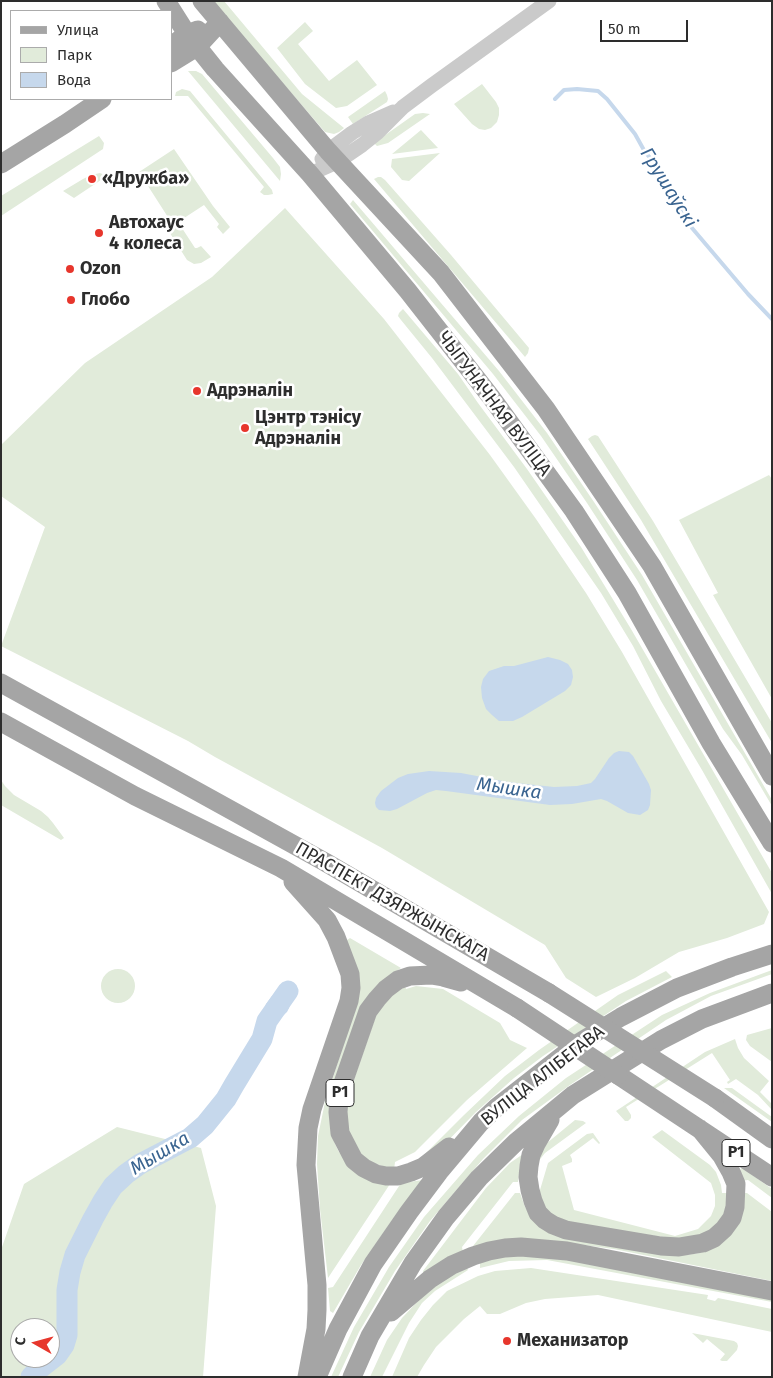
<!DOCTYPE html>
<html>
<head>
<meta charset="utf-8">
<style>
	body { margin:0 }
	#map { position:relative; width:773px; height:1378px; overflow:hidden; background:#fff; font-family:"Fira Sans",sans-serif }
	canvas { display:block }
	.frame { position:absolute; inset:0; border:2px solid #2d2d2d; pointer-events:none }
	.legend { position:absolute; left:10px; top:10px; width:162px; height:90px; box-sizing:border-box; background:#fff; border:1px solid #ababab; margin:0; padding:6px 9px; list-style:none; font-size:15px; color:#2d2d2d }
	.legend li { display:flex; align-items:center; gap:10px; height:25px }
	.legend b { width:25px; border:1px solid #ababab }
	.north { position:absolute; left:10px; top:1318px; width:50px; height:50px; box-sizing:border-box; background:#fff; border:1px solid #ababab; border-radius:50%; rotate:277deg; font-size:14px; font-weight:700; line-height:20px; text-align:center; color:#2d2d2d }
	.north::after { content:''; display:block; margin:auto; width:18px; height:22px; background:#e7362c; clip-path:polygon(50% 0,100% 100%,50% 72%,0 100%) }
	.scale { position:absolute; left:600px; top:20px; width:88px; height:22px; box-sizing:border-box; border:2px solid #2d2d2d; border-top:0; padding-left:6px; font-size:15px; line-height:18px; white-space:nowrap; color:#2d2d2d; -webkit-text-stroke:4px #fff; paint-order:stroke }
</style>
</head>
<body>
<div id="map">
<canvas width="773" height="1378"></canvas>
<div class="frame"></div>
<ul class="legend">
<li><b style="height:6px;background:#a5a5a5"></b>Улица</li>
<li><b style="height:14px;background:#e1ebda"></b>Парк</li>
<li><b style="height:14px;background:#c6d8ec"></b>Вода</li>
</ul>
<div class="north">С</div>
<div class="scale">50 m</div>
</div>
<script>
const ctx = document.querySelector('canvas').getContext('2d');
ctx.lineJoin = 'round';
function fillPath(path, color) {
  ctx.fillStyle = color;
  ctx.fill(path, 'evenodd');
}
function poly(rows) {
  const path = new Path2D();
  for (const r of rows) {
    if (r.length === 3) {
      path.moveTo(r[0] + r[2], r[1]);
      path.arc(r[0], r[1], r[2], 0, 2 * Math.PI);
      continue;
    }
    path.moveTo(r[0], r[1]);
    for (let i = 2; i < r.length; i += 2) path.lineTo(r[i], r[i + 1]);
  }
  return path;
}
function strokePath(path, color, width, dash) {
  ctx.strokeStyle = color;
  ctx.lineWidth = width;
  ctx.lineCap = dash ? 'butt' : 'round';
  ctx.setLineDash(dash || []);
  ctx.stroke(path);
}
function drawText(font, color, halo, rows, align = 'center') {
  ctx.font = font + ' "Fira Sans",sans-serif';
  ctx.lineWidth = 5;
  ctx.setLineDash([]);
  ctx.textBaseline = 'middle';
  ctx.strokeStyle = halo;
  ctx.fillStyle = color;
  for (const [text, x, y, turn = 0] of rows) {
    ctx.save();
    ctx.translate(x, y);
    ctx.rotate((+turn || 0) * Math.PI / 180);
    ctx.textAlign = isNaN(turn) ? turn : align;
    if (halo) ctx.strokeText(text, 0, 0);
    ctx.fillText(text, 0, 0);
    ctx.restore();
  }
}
fillPath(poly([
	[212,1,224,1,302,94,344,128,339,132,334,134,325,132],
	[305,22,313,31,298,44,329,81,357,60,377,85,347,106,336,108,305,84,277,48],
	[188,71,196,71,202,74,273,158,280,167,281,174,280,181],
	[482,84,496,102,499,108,499,115,497,122,491,128,485,130,479,129,472,124,454,104],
	[182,89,190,91,272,190,273,194,268,195,264,195,260,192,264,187,188,96,175,96,176,92],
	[385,91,387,95,388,99,387,102,353,124,348,117],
	[423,113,430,114,388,143,377,146,374,143,415,114],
	[421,130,438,148,392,154],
	[99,136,104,143,103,149,1,216,1,196],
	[174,149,213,206,230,227,223,234,217,227,219,224,204,205,178,222,195,248,197,248,201,246,211,257,201,263,194,264,187,260,168,230,173,225,139,172],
	[440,153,409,181,402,180,391,167,392,159],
	[100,173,107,176,74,198,63,191,83,179,91,175],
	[378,177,381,177,385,180,451,255,529,348,528,353,525,357,374,179],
	[353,200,499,371,547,433,594,502,642,575,772,800,772,806,742,755,723,729,637,580,587,503,541,436,493,374,350,204],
	[285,208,384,319,490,455,536,519,586,593,622,652,769,912,764,924,727,938,679,952,635,978,596,997,566,978,545,945,382,848,215,757,188,741,1,646,45,527,1,496,1,445,85,363,212,277],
	[403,309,458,374,478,403,527,469,581,547,631,629,772,873,772,894,702,770,661,701,633,646,601,593,514,467,432,358,401,320,398,316,399,313],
	[595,435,598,436,653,521,772,723,772,743,641,520,588,439,592,436],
	[769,475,772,479,772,699,713,595,718,593,679,520],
	[1,780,5,786,14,795,41,811,48,817,53,823,64,838,61,840,1,805],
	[350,938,401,968,386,978,331,1131,335,1144,339,1152,390,1184,328,1278,320,1209,317,1164,318,1136,325,1102,353,1015,347,940],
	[118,986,17],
	[772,970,772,974,711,996,666,1020,570,1085,522,1120,483,1159,430,1221,395,1271,359,1332,338,1377,331,1377,354,1327,389,1267,424,1217,478,1155,519,1116,566,1078,662,1015,710,993],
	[666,971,672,977,626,1001,543,1056,514,1078,476,1112,434,1155,422,1157,464,1115,505,1076,539,1050,618,995],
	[405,986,406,989,416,986,443,989,500,1023,510,1040,527,1048,467,1100,415,1152,395,1162,394,1170,362,1159,344,1125,343,1111,380,1004],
	[772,1028,772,1062,750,1046,746,1040,747,1035],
	[735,1039,738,1048,744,1058,769,1081,760,1092,772,1104,772,1110,758,1095,736,1079,728,1084,727,1082,730,1080,712,1053,626,1107,631,1115,631,1118,628,1121,625,1121,616,1111,705,1052],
	[724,1088,732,1088,772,1117,772,1122],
	[575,1120,583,1121,586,1123,545,1153,534,1167,547,1143],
	[117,1127,201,1148,216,1206,203,1377,1,1377,1,1250,24,1184],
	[20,1328,50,1328,50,1358,20,1358],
	[662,1130,710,1165,716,1172,721,1185,722,1193,728,1193,727,1211,712,1231,692,1240,573,1227,549,1215,536,1192,540,1190,548,1163,587,1134,593,1133,600,1143,599,1144,593,1138,570,1155,572,1159,572,1162,562,1166,574,1210,675,1236,698,1229,711,1216,715,1206,715,1195,711,1183,652,1137],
	[526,1152,520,1163,518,1182,513,1182,462,1247,463,1252,424,1277,423,1271,486,1188,510,1163],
	[741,1168,744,1169,772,1189,772,1198,748,1180,741,1181,740,1171],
	[423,1180,393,1219,361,1265,333,1313,330,1311,328,1288,333,1287,401,1183],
	[515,1193,520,1193,525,1207,531,1217,687,1255,699,1253,711,1249,744,1193,747,1193,772,1212,772,1281,614,1249,567,1243,473,1246],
	[543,1255,772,1296,772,1302,547,1260,509,1261,480,1268,480,1263,494,1259,510,1256],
	[466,1266,468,1270,435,1291,422,1303,409,1323,382,1377,370,1377,387,1340,402,1318,418,1301,434,1286],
	[531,1268,708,1295,707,1299,715,1301,718,1298,772,1309,772,1332,598,1295,545,1299,526,1303,500,1314,487,1314,480,1306,464,1319,436,1347,424,1365,417,1377,392,1377,409,1338,421,1320,433,1305,447,1291,478,1276,495,1271],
	[692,1333,734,1341,737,1343,738,1346,737,1350,727,1361,722,1361,720,1360,725,1354,707,1339,703,1343]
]), '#e1ebda');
fillPath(poly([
	[548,657,560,660,568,664,572,670,573,677,571,685,565,691,522,717,513,721,499,721,492,715,486,709,482,698,481,687,483,679,489,671,504,666,514,666],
	[619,751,629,752,633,756,649,784,651,790,650,805,648,810,640,815,628,813,607,801,601,799,572,804,550,805,446,791,436,790,427,793,397,809,390,811,379,810,376,807,375,803,376,798,381,791,398,778,408,774,429,771,461,773,508,782,554,787,577,786,591,783,595,779,609,758,614,753],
	[283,988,292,992,289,997,291,1001,289,1008,287,1012,277,1021,268,1036,266,1039,262,1039,260,1036,263,1023,263,1013,266,1004,272,996,280,993]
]), '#c6d8ec');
strokePath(poly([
	[555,99,564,90,577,89,598,91,607,99,635,134,645,152,658,167,675,203,692,228,748,294,772,319]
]), '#c6d8ec', 4);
strokePath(poly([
	[31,1377,39,1369,57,1355,64,1345,67,1335,67,1290,70,1272,75,1255,93,1219,103,1201,113,1186,126,1174,140,1164,190,1138,205,1125,226,1099,234,1085,262,1039,267,1021,288,991]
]), '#c6d8ec', 21);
strokePath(poly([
	[322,159,328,151,352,133,368,123,393,112],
	[310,174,337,162,362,145,377,133,403,107,431,86,549,1]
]), '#cacaca', 15);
strokePath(poly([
	[166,1,187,34,215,69,310,174,408,291,491,397,574,511,627,593,711,743,772,843],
	[202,1,328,151,441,273,546,409,652,566,772,776],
	[171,46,187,34,198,30],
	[171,63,197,47,220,22],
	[1,164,65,124,102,99],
	[1,683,325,862,549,993],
	[1,722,135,796,281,868,517,1008],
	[293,882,327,920,336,937,350,974,351,988,349,1001,312,1109,308,1128,306,1165,317,1285,317,1310,316,1329,307,1377],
	[618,1075,772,1177],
	[715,1098,772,1139],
	[550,1120,536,1144,531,1155,529,1166,528,1177,530,1190,533,1201,538,1213,545,1220,553,1225,566,1230,661,1246,679,1247,703,1243,714,1238,724,1229,732,1218,735,1207,736,1184,731,1172,722,1156,700,1129],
	[449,1147,423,1167,411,1172,398,1176,386,1176,376,1174,364,1168,354,1160,340,1133,338,1112,339,1099,342,1086,368,1011,377,999,386,989,398,980,410,976,431,975,443,977,461,982],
	[391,1312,430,1279,452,1265,473,1256,489,1251,505,1248,521,1247,567,1251,772,1291],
	[317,1377,338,1329,373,1264,409,1212,439,1172,481,1122,497,1107,580,1042,621,1017,677,988,732,967,772,954],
	[352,1377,370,1336,413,1263,446,1217,479,1178,516,1142,573,1095,661,1040,702,1019,772,993]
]), '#a5a5a5', 19);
strokePath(poly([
	[549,993,715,1098],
	[517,1008,618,1075]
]), '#a5a5a5', 19);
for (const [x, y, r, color] of [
	[92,179,5,"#e7362c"],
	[99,233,5,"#e7362c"],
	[70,269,5,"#e7362c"],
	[71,300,5,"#e7362c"],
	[197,391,5,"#e7362c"],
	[245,428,5,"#e7362c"],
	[507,1341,5,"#e7362c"]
]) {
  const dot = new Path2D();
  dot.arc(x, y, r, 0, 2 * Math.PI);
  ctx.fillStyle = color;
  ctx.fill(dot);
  strokePath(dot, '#fff', 2);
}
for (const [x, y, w] of [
	[340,1093,28],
	[736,1153,28]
]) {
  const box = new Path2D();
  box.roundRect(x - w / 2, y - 13.5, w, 27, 4);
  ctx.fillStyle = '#fff';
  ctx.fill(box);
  strokePath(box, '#2d2d2d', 1);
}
drawText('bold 16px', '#2d2d2d', null, [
	["Р1",340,1093],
	["Р1",736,1153]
]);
drawText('bold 18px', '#2d2d2d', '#fff', [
	["«Дружба»",102,179],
	["Автохаус",109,223],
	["4 колеса",109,244],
	["Ozon",80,269],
	["Глобо",81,300],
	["Адрэналін",207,391],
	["Цэнтр тэнісу",255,418],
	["Адрэналін",255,439],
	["Механизатор",517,1341]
], 'left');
drawText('18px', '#2d2d2d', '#fff', [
	["ЧЫГУНАЧНАЯ ВУЛІЦА",494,404,53],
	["ПРАСПЕКТ ДЗЯРЖЫНСКАГА",392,902,30],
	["ВУЛІЦА АЛІБЕГАВА",543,1076,-38]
]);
drawText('italic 19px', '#3a6490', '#fff', [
	["Грушаўскі",668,188,58],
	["Мышка",509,789,8],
	["Мышка",160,1154,-31]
]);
</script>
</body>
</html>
